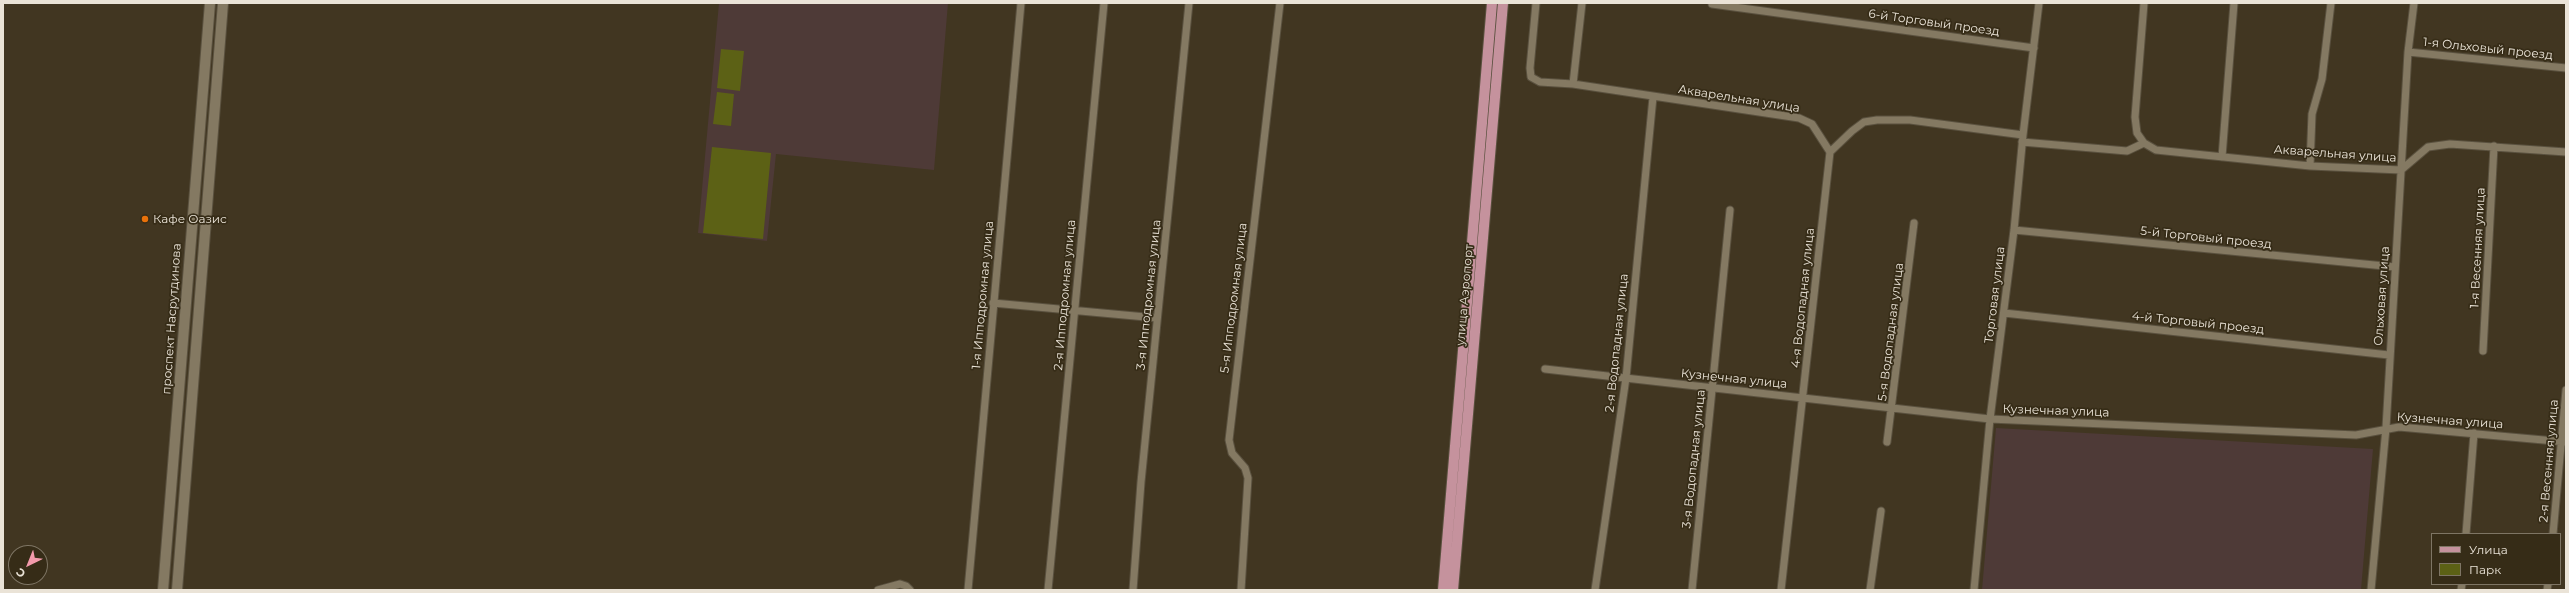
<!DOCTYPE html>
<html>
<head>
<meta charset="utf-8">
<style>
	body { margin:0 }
	#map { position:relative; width:2569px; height:593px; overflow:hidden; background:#413621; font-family:Montserrat,sans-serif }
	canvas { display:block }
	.frame { position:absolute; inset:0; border:4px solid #eae3d7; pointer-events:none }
	.legend { position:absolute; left:2431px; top:533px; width:130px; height:52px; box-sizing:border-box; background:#362c17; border:1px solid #7e7564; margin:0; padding:5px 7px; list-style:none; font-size:12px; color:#eae3d7 }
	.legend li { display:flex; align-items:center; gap:8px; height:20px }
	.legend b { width:20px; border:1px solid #7e7564 }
	.north { position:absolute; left:8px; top:545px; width:40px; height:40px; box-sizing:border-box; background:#362c17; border:1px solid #7e7564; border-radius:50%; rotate:223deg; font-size:11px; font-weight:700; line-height:16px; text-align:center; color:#eae3d7 }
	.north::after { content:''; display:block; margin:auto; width:14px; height:18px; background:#f39aab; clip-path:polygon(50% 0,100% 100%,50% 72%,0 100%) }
</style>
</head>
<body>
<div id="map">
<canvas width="2569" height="593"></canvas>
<div class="frame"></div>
<ul class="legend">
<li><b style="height:5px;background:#c5929d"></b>Улица</li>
<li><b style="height:11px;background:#5c6115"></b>Парк</li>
</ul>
<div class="north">С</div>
</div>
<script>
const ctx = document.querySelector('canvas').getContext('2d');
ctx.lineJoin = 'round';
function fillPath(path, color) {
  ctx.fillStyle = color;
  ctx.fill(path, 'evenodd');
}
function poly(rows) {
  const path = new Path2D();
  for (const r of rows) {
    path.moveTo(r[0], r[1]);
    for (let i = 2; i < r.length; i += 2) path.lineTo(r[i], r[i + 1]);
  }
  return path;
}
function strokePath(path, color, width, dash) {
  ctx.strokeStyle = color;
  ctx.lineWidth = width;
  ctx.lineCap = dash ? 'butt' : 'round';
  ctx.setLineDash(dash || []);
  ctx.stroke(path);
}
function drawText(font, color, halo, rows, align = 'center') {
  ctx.font = font + ' Montserrat,sans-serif';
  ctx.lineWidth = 3.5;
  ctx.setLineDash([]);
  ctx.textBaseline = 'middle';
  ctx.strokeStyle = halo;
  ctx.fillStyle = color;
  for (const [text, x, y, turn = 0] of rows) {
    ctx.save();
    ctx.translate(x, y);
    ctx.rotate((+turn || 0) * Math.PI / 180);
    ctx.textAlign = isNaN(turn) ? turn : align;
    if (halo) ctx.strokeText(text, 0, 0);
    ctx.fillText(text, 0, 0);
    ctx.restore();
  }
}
fillPath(poly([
	[719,3,948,3,934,170,776,154,767,241,698,233],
	[1996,428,2373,449,2361,590,1982,590]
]), '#4e3a37');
fillPath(poly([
	[721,49,744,51,740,91,717,88],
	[717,92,734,94,731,126,713,124],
	[712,147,771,153,763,239,703,233]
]), '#5c6115');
const street = poly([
	[1536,3,1530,68,1531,77,1540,82,1573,84,1799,118,1812,124,1830,152],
	[2144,3,2135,117,2137,133,2144,143,2156,150,2310,166,2401,170,2428,147,2450,144,2566,152],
	[1712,4,2034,48],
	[2408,52,2566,68],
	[1573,84,1582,3],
	[2022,142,2127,151,2144,143],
	[1830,152,1852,131,1864,122,1877,120,1910,120,2023,135],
	[2222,157,2234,3],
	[2310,166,2312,114,2322,79,2331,3],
	[2014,230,2395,267],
	[993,303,1157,318],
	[2004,313,2389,355],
	[2483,351,2494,146],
	[1545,369,1990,419,2356,435,2399,427,2566,442],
	[1887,442,1914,223],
	[2466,534,2474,433],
	[2553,534,2566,390],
	[878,590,900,584,906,586,910,590],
	[968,590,1021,3],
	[1048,590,1104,3],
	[1133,590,1141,482,1189,3],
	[1241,590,1248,478,1245,468,1232,453,1229,440,1280,3],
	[1595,590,1626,378,1653,97],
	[1692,590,1730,210],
	[1781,590,1830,152],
	[1870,590,1881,511],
	[1974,590,1990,419,2014,230,2023,135,2039,3],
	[2371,590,2386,428,2408,52,2414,3],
	[2461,590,2462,584],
	[2547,590,2548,584]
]);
const secondary = poly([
	[163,590,210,3],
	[177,590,223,3]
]);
const primary = poly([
	[1443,590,1492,3],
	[1453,590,1503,3]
]);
strokePath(street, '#5a513f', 9);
strokePath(secondary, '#5a513f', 12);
strokePath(primary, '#5a513f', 12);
strokePath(street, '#847962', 7);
strokePath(secondary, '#847962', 10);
strokePath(primary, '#c5929d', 10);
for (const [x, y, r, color] of [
	[145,219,4,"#e8710a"]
]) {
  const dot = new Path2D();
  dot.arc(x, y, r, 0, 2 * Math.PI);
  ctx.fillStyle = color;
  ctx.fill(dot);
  strokePath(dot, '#362c17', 1.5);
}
drawText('12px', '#eae3d7', '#362c17', [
	["6-й Торговый проезд",1934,23,8],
	["1-я Ольховый проезд",2488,49,6],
	["Акварельная улица",1739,99,9],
	["Акварельная улица",2335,154,4],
	["5-й Торговый проезд",2206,238,6],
	["1-я Весенняя улица",2478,248,-87],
	["1-я Ипподромная улица",983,295,-85],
	["2-я Ипподромная улица",1065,295,-85],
	["3-я Ипподромная улица",1149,295,-84],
	["улица Аэропорт",1465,295,-85],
	["Торговая улица",1995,295,-83],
	["Ольховая улица",2382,296,-86],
	["5-я Ипподромная улица",1234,298,-83],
	["4-я Водопадная улица",1803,298,-84],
	["проспект Насрутдинова",172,319,-86],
	["4-й Торговый проезд",2198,323,6],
	["5-я Водопадная улица",1891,332,-83],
	["2-я Водопадная улица",1617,343,-84],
	["Кузнечная улица",1734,379,6],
	["Кузнечная улица",2056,411,2],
	["Кузнечная улица",2450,421,4],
	["3-я Водопадная улица",1694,459,-84],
	["2-я Весенняя улица",2549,461,-85]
]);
drawText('12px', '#eae3d7', '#362c17', [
	["Кафе Оазис",153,219]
], 'left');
</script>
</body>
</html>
